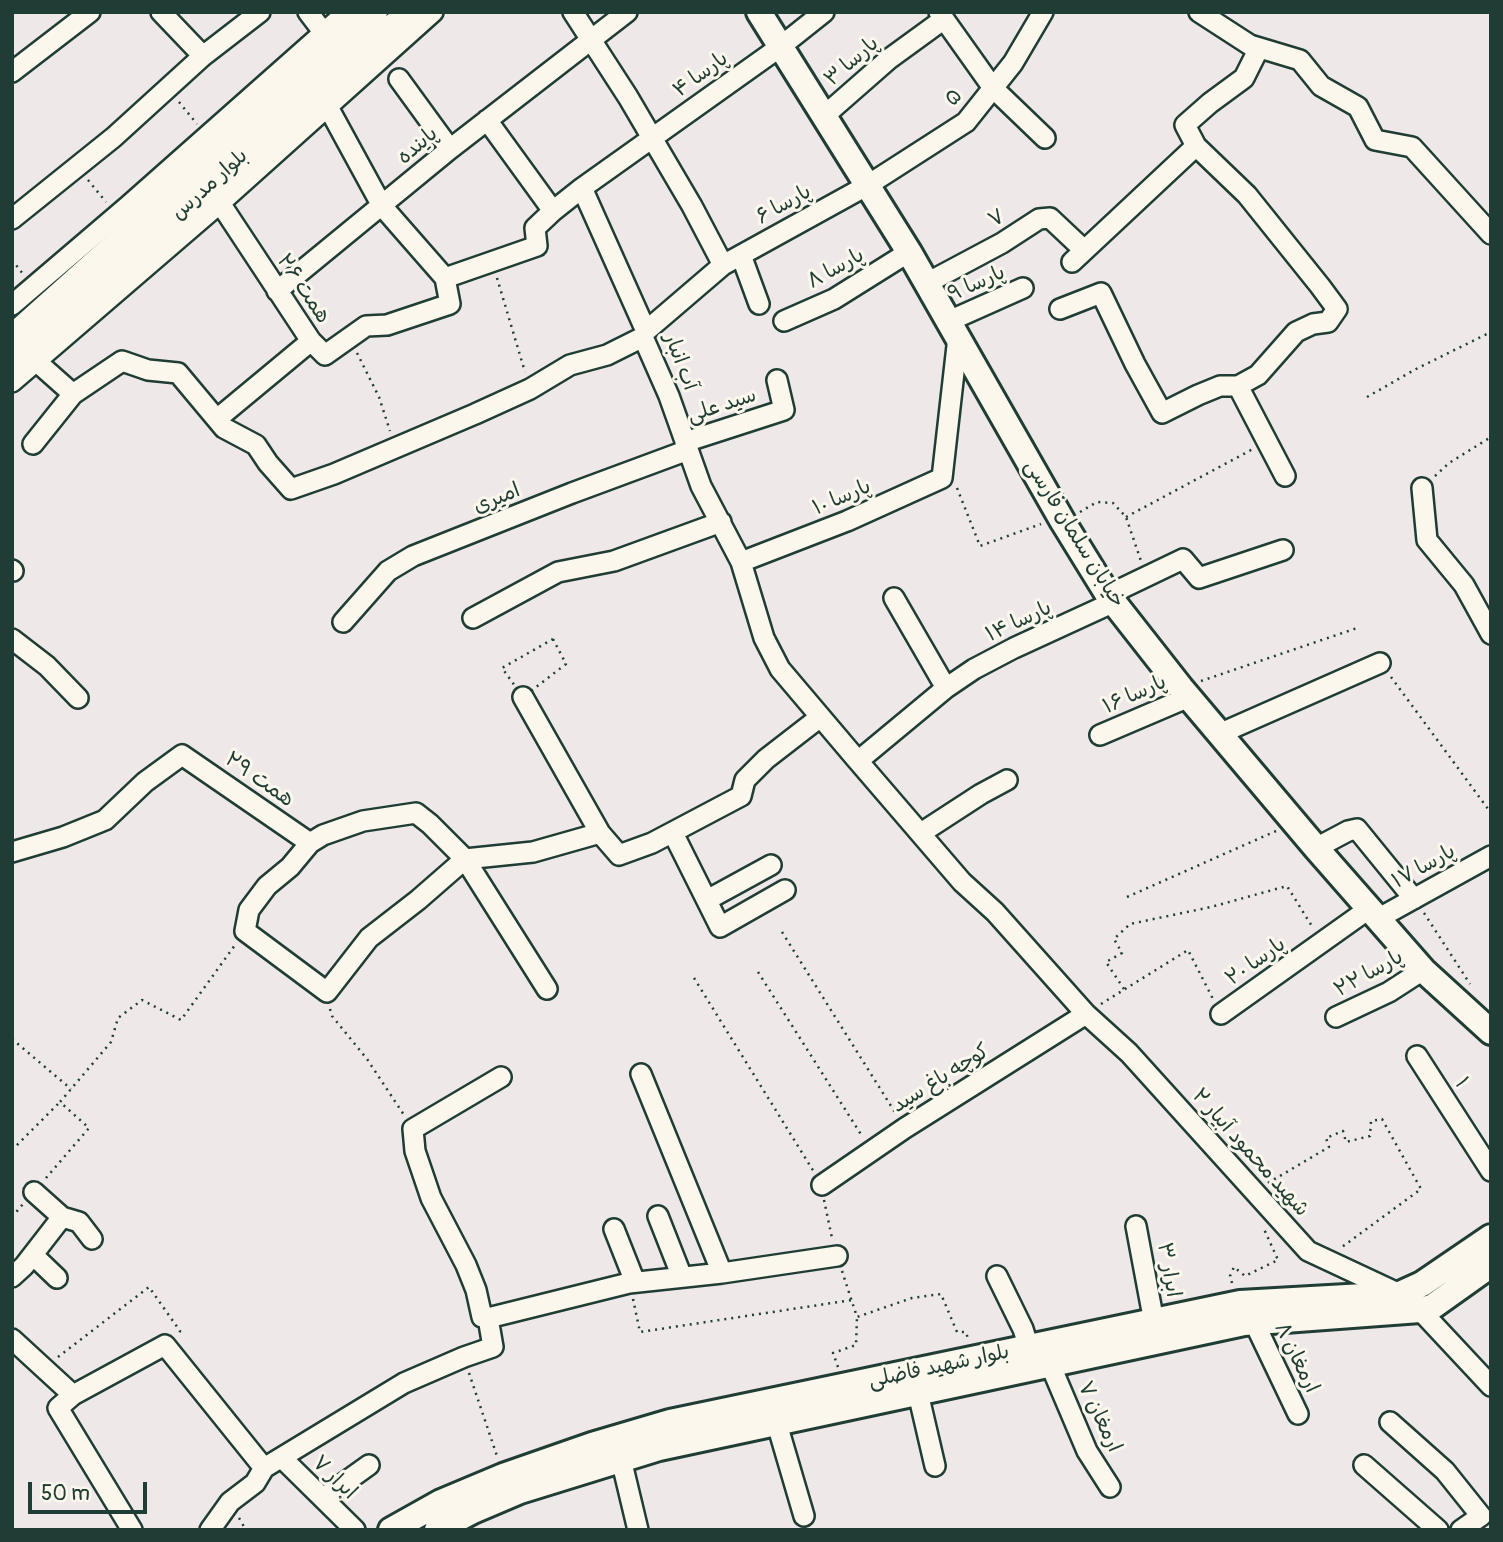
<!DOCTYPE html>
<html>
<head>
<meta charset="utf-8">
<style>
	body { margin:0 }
	#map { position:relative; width:1503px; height:1542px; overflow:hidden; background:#eee8e9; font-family:Pangolin,sans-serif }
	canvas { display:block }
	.frame { position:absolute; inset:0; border:14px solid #1f3d34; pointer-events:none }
	.scale { position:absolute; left:28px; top:1482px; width:119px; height:32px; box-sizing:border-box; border:4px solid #1f3d34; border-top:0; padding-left:9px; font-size:21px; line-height:24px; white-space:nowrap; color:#1f3d34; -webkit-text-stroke:5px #fbf7ec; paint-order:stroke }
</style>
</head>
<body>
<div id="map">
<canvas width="1503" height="1542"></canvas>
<div class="frame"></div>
<div class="scale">50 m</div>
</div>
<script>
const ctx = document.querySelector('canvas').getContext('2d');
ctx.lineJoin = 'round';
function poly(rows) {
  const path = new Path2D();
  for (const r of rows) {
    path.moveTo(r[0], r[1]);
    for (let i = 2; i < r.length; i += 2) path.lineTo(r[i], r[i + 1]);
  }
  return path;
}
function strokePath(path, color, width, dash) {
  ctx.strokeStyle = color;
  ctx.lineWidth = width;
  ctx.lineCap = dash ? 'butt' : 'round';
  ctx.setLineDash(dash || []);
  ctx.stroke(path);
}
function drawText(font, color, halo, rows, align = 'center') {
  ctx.font = font + ' Pangolin,"Playpen Sans Arabic",sans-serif';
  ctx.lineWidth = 6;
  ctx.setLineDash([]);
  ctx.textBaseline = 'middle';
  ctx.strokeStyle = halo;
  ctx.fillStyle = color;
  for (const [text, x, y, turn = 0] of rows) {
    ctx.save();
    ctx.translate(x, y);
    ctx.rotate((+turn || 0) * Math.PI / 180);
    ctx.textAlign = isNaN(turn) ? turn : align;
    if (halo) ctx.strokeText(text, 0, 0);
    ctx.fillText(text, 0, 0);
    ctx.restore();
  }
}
const minor = poly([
	[161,12,203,56],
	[308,12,324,33],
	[573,12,628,97,692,206,723,265],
	[824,12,780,47,582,188,646,331,643,337,669,396,701,486,741,562,847,521,942,478,958,337],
	[939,12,993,88,1045,138],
	[1199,12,1250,45,1300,60,1321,86,1358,107,1375,140,1412,147,1491,234],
	[12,72,90,12],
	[399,79,450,149],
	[328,107,382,206,445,278,537,246,535,228,553,211],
	[824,116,889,59,944,19],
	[487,120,553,211,582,188],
	[220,203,311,341,325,355,366,326,387,325,450,304,445,278],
	[12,219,114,137,203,56,260,12],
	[741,255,759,304],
	[1072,262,1196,146,1185,125,1210,103,1244,78,1259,48],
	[927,283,1002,243,1039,219,1050,218,1084,250],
	[277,291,450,149,627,12],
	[12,305,128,206,347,12],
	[1060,309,1101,293,1135,364,1162,413,1198,395,1220,386,1238,386,1258,375,1296,332,1313,324,1328,322,1337,309,1320,286,1247,195,1196,146],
	[784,321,834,299,909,252],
	[949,321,1023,288],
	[646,331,723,265,868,185,966,122,1013,63,1043,12],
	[37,362,73,394],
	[12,382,220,203,433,12],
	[1238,386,1285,476],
	[217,419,311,341],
	[685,442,784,410,777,380],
	[33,444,73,394,122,361,148,370,178,373,224,428,256,445,268,463,291,489,334,474,475,414,530,389,570,365,607,355,643,337],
	[1422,488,1427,540,1464,585,1491,634],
	[741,562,764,638,780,669,858,761,946,688,974,669,1014,648,1114,602],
	[12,570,13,571],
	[1108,595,1183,559,1199,578,1283,550],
	[894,598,946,688],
	[473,618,558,572,614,561,721,522],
	[343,622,388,571,413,556,572,493,688,450],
	[12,639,47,666,78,698],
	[523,697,600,833],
	[1219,734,1380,663],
	[1100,735,1189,697],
	[858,761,962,882,995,912,1086,1014,1129,1053,1308,1251,1400,1294],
	[673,833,720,927,785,890],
	[921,833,981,794,1007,780],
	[1316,848,1348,831,1357,829,1414,899],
	[12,852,63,837,105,820,145,782,182,755,310,843],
	[707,900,771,865],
	[1379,918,1491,856],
	[547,989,465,859,418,900,369,938,327,992,245,931,249,910,267,886,290,867,310,843,323,835,363,821,416,813,430,824,465,859,533,852,600,833,619,855,652,843,741,796,745,780,766,759,819,718],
	[1221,1014,1370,908],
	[1336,1017,1389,992,1423,970],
	[1417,1056,1491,1171],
	[641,1074,722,1273],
	[822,1185,905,1128,1086,1014],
	[658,1216,682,1277],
	[62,1217,79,1222,92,1239],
	[1136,1226,1154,1322],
	[614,1229,635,1282],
	[33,1255,57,1278],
	[997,1276,1023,1329,1029,1348],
	[12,1277,24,1266,62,1217,34,1192],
	[1420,1310,1491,1386],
	[488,1318,482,1317,476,1290,466,1265,431,1198,415,1151,413,1129,501,1077],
	[1254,1322,1298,1414],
	[12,1339,73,1395,165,1345,264,1468],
	[1050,1364,1087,1451,1110,1487],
	[918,1393,935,1466],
	[73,1395,58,1408,132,1530],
	[1390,1422,1445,1471,1481,1516,1461,1530],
	[777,1424,804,1516],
	[282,1458,355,1530],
	[621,1459,638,1530],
	[1364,1465,1438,1530],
	[323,1498,369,1465],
	[210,1530,230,1502,255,1483,264,1468,404,1383,464,1357,493,1347,488,1318,629,1283,722,1273,837,1256]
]);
const major = poly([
	[759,12,909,252,1063,522,1108,595,1181,688,1316,848,1423,970,1491,1032],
	[12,337,375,12],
	[12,361,350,62,410,12],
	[391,1530,441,1502,503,1476,592,1445,670,1422,1240,1303,1400,1294,1422,1284,1491,1237],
	[437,1530,473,1511,520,1491,659,1448,1244,1323,1420,1310,1432,1307,1491,1265]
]);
strokePath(minor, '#1f3d34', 24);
strokePath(major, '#1f3d34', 30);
strokePath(poly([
	[179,102,197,124],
	[88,180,106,202],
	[12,260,23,274],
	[497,278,525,372],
	[357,353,379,397,390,431],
	[1367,397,1416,369,1491,332],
	[1435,476,1449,463,1491,437],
	[957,488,980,546,1041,524],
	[1080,512,1097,502,1113,503,1126,517,1141,561],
	[1126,517,1253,449],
	[553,639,566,664,523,697,502,668,553,639],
	[1391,677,1491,813],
	[1201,681,1357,628],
	[1127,897,1276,831],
	[1424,913,1470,984],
	[782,932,896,1114],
	[758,972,862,1136],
	[694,978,814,1172],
	[1124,989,1106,962,1122,953,1114,939,1130,924,1211,907,1287,886,1313,928],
	[1101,1004,1188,950,1213,999],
	[330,1009,332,1016,367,1059,404,1115],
	[12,1039,71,1089],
	[12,1150,59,1103],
	[46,1178,89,1128,60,1102,111,1042,118,1018,142,1000,181,1020,235,945],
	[1268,1183,1329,1147,1326,1138,1343,1131,1346,1142,1370,1136,1371,1121,1382,1119,1421,1189,1342,1247],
	[824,1200,832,1238],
	[12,1217,23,1204],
	[842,1271,857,1317,912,1298,941,1294,957,1332,966,1332,968,1339],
	[1232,1283,1230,1276,1234,1267,1245,1276,1278,1260,1264,1229],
	[633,1299,640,1332,852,1300],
	[58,1357,149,1287,180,1331,179,1335],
	[838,1367,833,1353,856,1345,857,1317],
	[469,1373,497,1456],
	[239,1518,246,1530]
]), '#1f3d34', 2.5, [2, 5]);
strokePath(minor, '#fbf7ec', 19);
strokePath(major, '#fbf7ec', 24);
drawText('21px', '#1f3d34', '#fbf7ec', [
	["پارسا ۳",852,62,-41],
	["پارسا ۴",701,75,-36],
	["۵",954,98,-47],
	["پاینده",418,146,-40],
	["بلوار مدرس",210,185,-42],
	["پارسا ۶",784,205,-29],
	["۷",997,219,-31],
	["پارسا ۸",836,269,-29],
	["پارسا ۹",977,284,-24],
	["همت ۲۶",303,289,56],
	["آب انبار",680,362,69],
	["سید علی",722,406,-18],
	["پارسا ۱۰",842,498,-23],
	["امیری",497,499,-22],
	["خیابان سلمان فارسی",1074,534,58],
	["پارسا ۱۴",1019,622,-25],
	["پارسا ۱۶",1135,695,-24],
	["همت ۲۹",259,780,35],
	["پارسا ۱۷",1424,867,-29],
	["پارسا ۲۰",1256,962,-35],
	["پارسا ۲۲",1369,974,-29],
	["کوچه باغ سید",941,1079,-32],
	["۱",1461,1083,57],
	["شهید محمود آبیار ۲",1250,1153,48],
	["ابرار ۳",1168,1270,80],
	["ارمغان ۸",1296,1358,64],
	["بلوار شهید فاضلی",939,1367,-12],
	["ارمغان ۷",1099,1417,65],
	["ابرار ۷",334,1478,44]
]);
</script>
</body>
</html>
